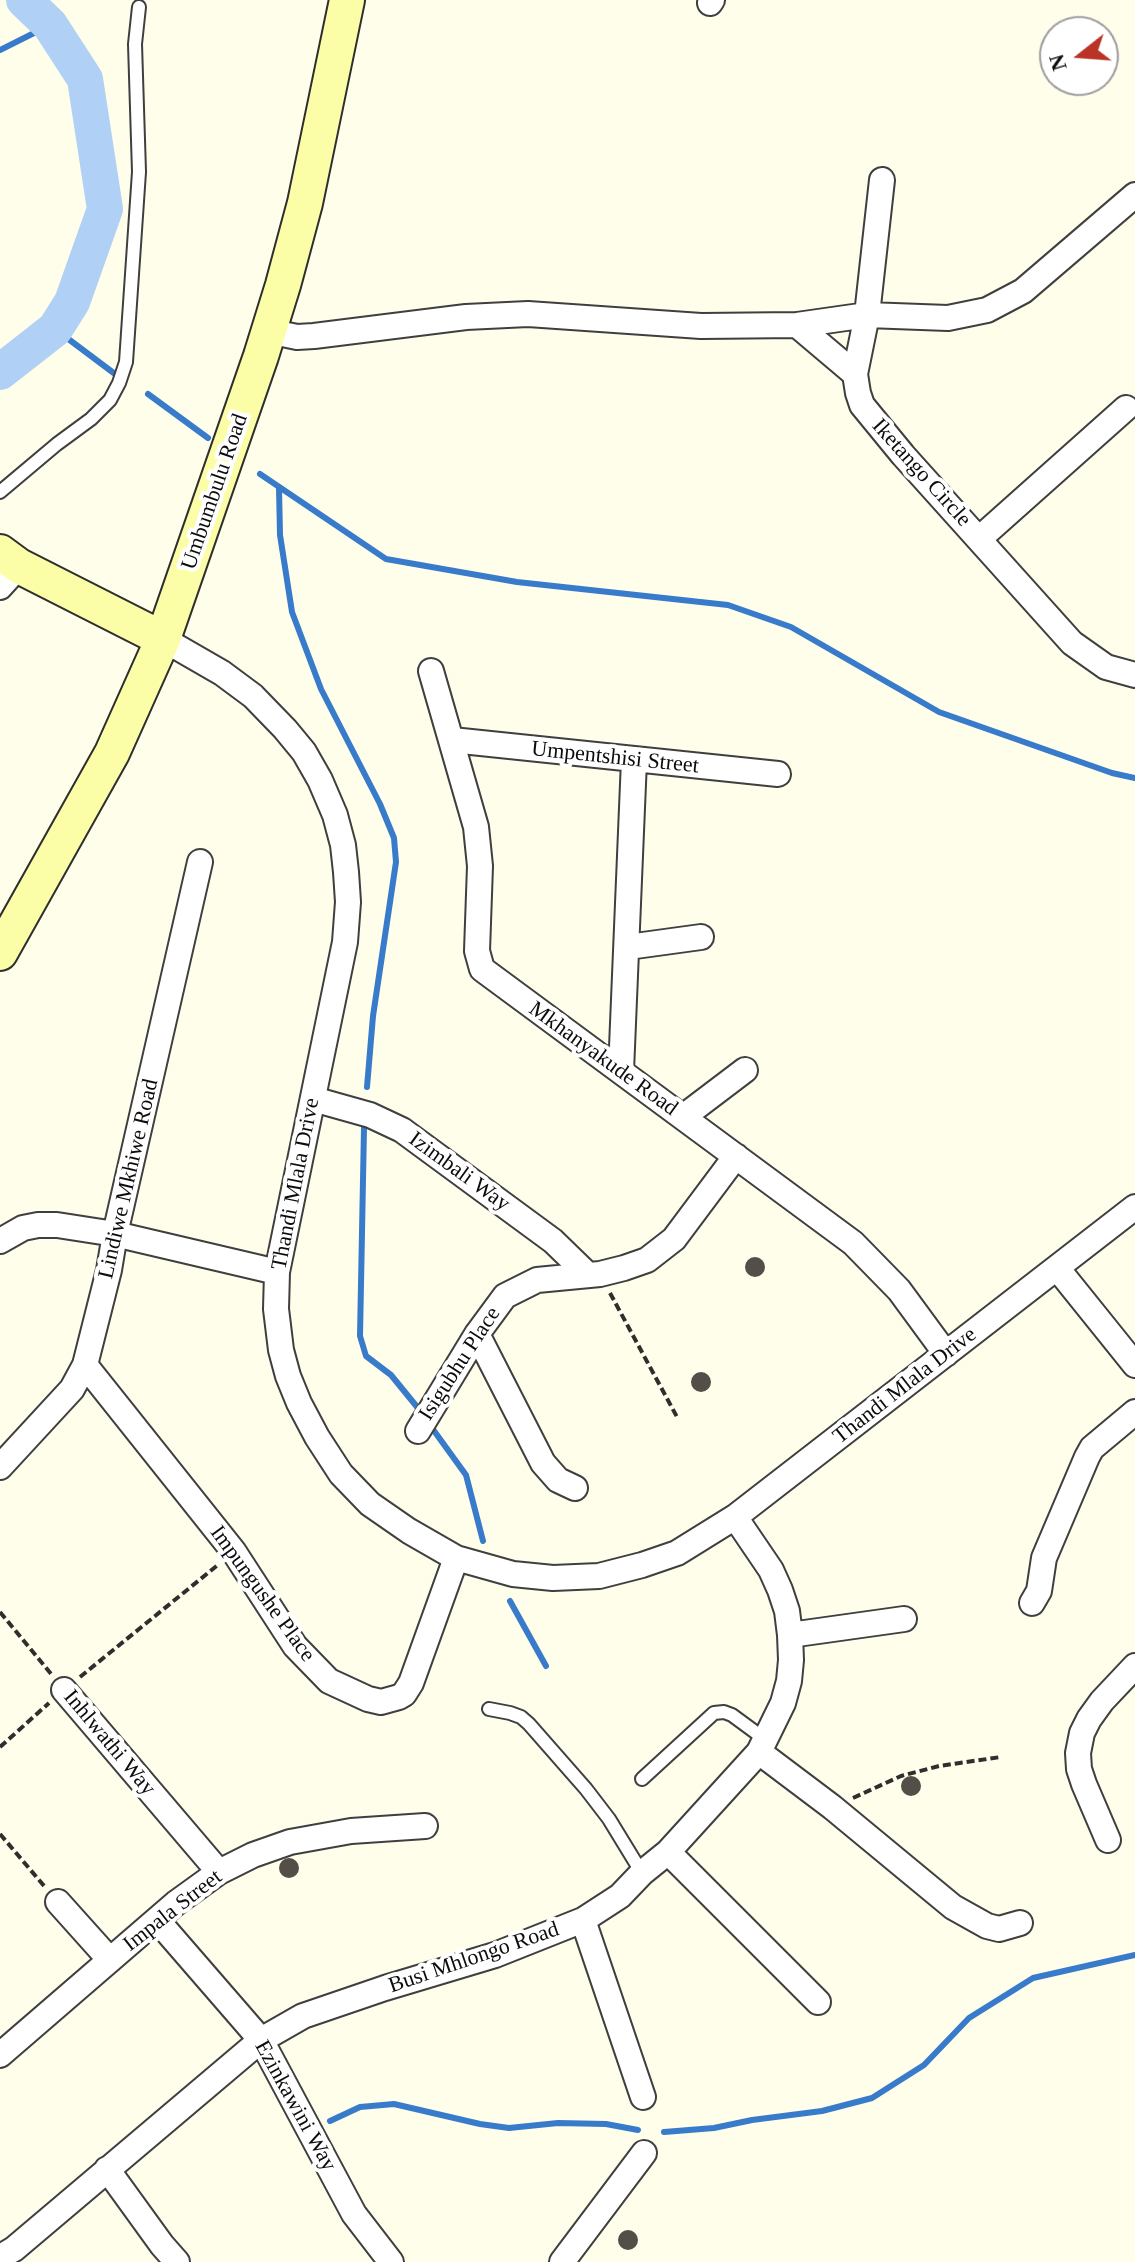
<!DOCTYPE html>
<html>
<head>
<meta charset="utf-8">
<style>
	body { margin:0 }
	#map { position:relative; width:1135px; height:2262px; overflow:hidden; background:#fffeea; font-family:"Times New Roman",serif }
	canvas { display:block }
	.north { position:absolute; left:1039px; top:16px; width:80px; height:80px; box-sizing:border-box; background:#fff; border:2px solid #9e9e9e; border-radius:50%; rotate:253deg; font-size:22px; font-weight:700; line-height:32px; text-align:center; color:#0c0c0c }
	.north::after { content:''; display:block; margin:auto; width:28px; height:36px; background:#b93426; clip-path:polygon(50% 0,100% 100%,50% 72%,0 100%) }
</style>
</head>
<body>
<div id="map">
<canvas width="1135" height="2262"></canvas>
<div class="north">N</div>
</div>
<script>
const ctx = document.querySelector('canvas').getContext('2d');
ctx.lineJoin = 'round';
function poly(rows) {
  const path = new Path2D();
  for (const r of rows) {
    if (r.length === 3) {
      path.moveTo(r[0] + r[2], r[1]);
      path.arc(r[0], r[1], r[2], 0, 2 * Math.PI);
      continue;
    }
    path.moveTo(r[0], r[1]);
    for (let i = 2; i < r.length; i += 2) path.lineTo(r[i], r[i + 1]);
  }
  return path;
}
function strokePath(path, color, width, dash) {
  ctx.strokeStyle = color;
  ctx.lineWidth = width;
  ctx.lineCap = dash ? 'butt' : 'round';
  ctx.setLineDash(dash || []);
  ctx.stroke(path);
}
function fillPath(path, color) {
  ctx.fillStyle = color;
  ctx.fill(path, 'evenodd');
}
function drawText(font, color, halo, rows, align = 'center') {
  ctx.font = font + ' "Times New Roman",serif';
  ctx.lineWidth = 8;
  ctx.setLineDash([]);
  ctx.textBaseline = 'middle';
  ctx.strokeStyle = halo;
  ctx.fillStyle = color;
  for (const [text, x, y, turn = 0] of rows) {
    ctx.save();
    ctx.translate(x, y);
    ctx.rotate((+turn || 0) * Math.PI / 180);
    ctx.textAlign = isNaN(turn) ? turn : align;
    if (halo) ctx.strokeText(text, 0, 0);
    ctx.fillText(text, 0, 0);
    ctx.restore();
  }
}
strokePath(poly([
	[0,50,50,25],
	[55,329,115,374],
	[148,394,208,438],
	[260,474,386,559,517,582,728,605,791,627,939,712,1112,773,1135,778],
	[279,488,280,535,292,612,321,689,380,804,394,838,396,862,373,1016,367,1087],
	[364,1128,360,1336,366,1356,391,1375,422,1413],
	[432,1428,466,1475,483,1541],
	[510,1601,546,1666],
	[330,2121,360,2107,394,2104,480,2124,509,2128,558,2123,606,2124,638,2130],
	[664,2132,714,2128,752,2120,822,2111,872,2098,924,2065,969,2018,1033,1978,1135,1955]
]), '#387bcb', 6);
strokePath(poly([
	[0,372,55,329,72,302,105,209,85,79,50,25,24,0]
]), '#b0d1f5', 36);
fillPath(poly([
	[755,1267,10],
	[701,1382,10],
	[911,1786,10],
	[289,1868,10],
	[628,2240,10]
]), '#544e48');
const lane = poly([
	[0,492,57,444,91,419,110,400,119,383,126,362,139,172,135,44,139,7],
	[489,1709,510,1713,521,1717,529,1724,586,1789,609,1819,642,1873],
	[642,1779,714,1713,724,1712,732,1715,766,1740]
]);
const street = poly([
	[710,3,712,0],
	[882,180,867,315,855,374,858,393,862,405,903,455,1072,643,1106,667,1135,675],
	[797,325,855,374],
	[268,331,297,337,314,336,466,317,528,314,701,326,797,325,867,315,948,318,987,310,1023,291,1135,195],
	[979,539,1126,408],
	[0,587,19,566],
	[163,639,222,673,253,696,285,729,304,752,320,780,335,815,343,845,346,872,348,902,345,942,277,1272,276,1309,281,1350,288,1376,299,1403,317,1437,341,1474,370,1504,409,1531,456,1558,513,1574,553,1578,599,1576,642,1565,677,1553,735,1517,1135,1207],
	[431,671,476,827,480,866,477,951,482,969,853,1243,899,1290,946,1354],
	[452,740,778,774],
	[628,947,701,937],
	[621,1071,634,760],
	[313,1099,370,1115,402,1130,553,1241,587,1274],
	[683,1117,745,1070],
	[0,1241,23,1228,38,1225,57,1225,115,1234,277,1272],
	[1057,1268,1135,1365],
	[477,1334,543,1463,558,1480,575,1488],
	[85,1365,234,1552,295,1646,329,1681,368,1699,381,1702,399,1697,404,1694,411,1683,456,1558],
	[418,1431,477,1334,505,1296,537,1280,600,1274,624,1268,647,1260,674,1239,736,1156],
	[0,1467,72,1389,85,1365,109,1270,115,1234,200,862],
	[1032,1603,1039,1591,1044,1558,1087,1457,1092,1448,1135,1412],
	[790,1635,904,1619],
	[64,1690,219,1872],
	[759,1752,832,1807,953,1907,987,1926,999,1929,1020,1923],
	[1108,1840,1084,1784,1079,1769,1078,1753,1082,1733,1089,1719,1102,1701,1135,1666],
	[668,1852,818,2002],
	[58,1902,110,1960],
	[157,1920,261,2040,354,2214,391,2262],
	[583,1920,643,2097],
	[0,2055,176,1903,219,1872,253,1855,290,1842,351,1831,425,1826],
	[107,2169,162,2245,177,2262],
	[0,2257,14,2249,261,2040,303,2016,385,1988,495,1955,583,1920,620,1896,642,1873,668,1852,759,1752,783,1703,789,1681,791,1660,790,1635,787,1611,780,1590,771,1570,735,1517],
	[562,2262,644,2153]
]);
const secondary = poly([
	[0,552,19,566,163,639],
	[0,953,112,753,163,639,261,356,283,285,305,203,347,0]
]);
strokePath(lane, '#3f3f3f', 16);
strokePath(street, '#3f3f3f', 28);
strokePath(secondary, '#2e2e2e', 38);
strokePath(poly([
	[610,1293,677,1417],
	[0,1612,52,1675],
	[80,1677,219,1564],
	[0,1747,49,1703],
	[853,1798,901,1776,939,1766,1001,1757],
	[0,1834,45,1887]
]), '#2e2e2e', 4, [8, 4]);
strokePath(lane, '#fff', 12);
strokePath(street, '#fff', 24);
strokePath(secondary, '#fbfea6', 34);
drawText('22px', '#0c0c0c', '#fff', [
	["Iketango Circle",921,473,48],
	["Umbumbulu Road",215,492,-71],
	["Umpentshisi Street",615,758,6],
	["Mkhanyakude Road",603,1059,36],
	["Izimbali Way",459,1172,36],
	["Lindiwe Mkhiwe Road",129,1179,-77],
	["Thandi Mlala Drive",296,1184,-79],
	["Isigubhu Place",460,1364,-57],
	["Thandi Mlala Drive",905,1386,-38],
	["Impungushe Place",262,1594,54],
	["Inhlwathi Way",109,1743,50],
	["Impala Street",173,1911,-38],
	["Busi Mhlongo Road",474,1958,-19],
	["Ezinkawini Way",295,2106,61]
]);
</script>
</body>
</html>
